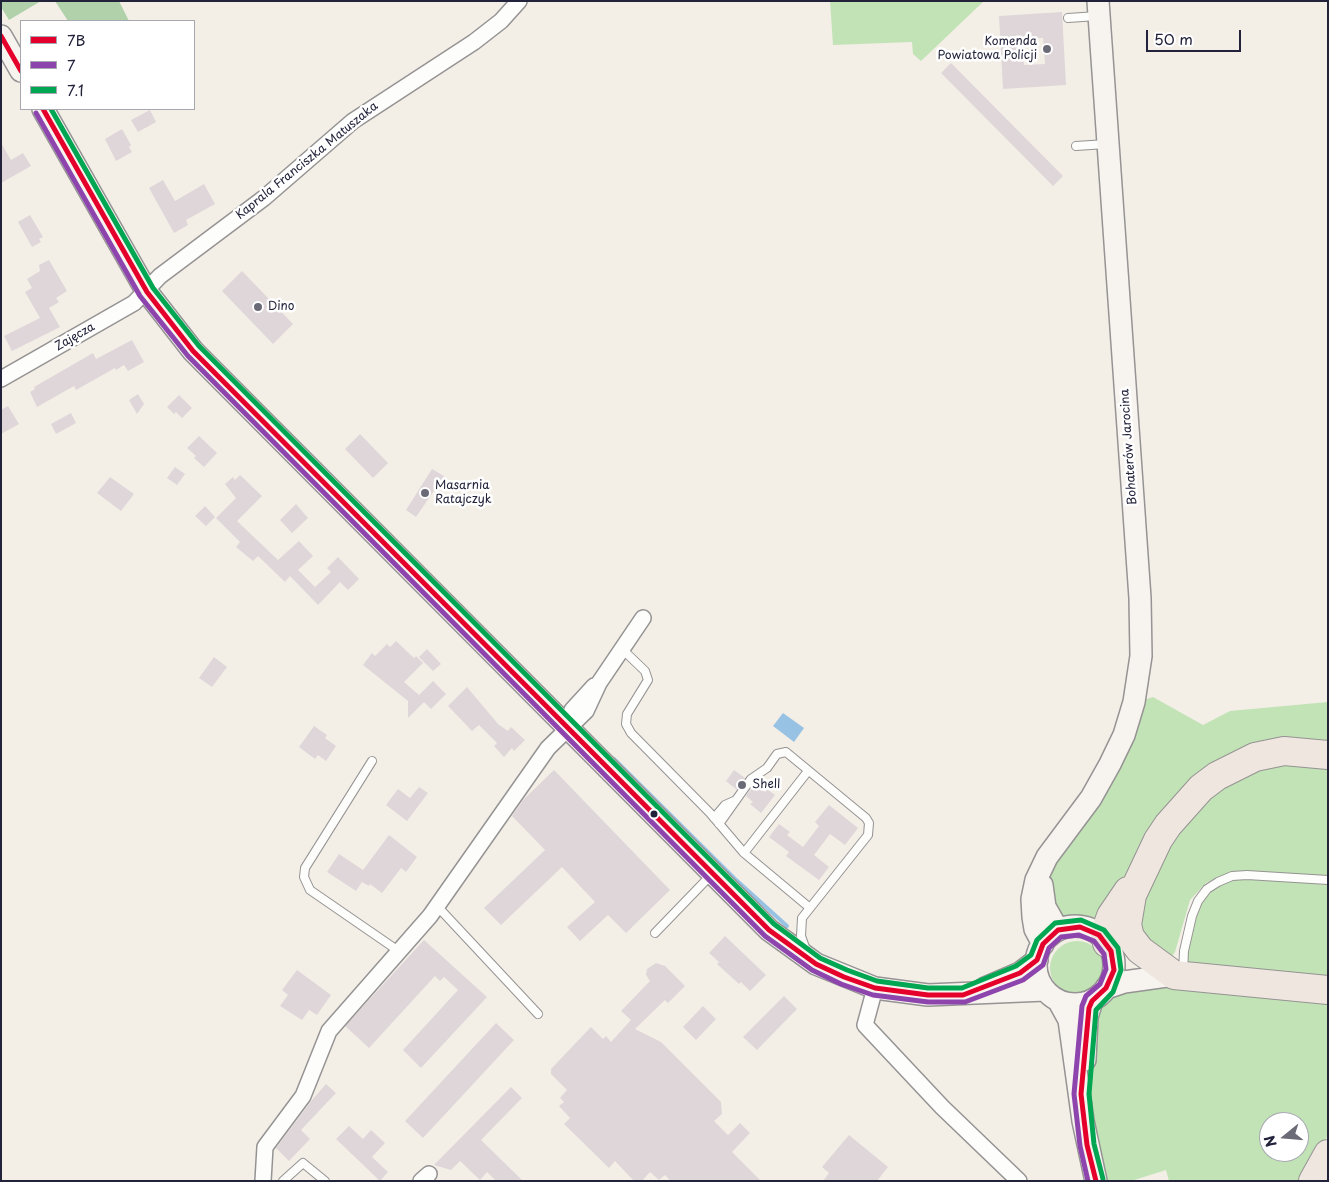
<!DOCTYPE html>
<html>
<head>
<meta charset="utf-8">
<style>
	body { margin:0 }
	#map { position:relative; width:1329px; height:1182px; overflow:hidden; background:#f3efe7; font-family:"Playpen Sans",sans-serif }
	canvas { display:block }
	.frame { position:absolute; inset:0; border:2px solid #22223b; pointer-events:none }
	.legend { position:absolute; left:20px; top:20px; width:175px; height:90px; box-sizing:border-box; background:#fff; border:1px solid #a7a7b1; margin:0; padding:6px 9px; list-style:none; font-size:15px; color:#22223b }
	.legend li { display:flex; align-items:center; gap:10px; height:25px }
	.legend b { width:25px; border:1px solid #a7a7b1 }
	.north { position:absolute; left:1259px; top:1112px; width:50px; height:50px; box-sizing:border-box; background:#fff; border:1px solid #a7a7b1; border-radius:50%; rotate:253deg; font-size:14px; font-weight:700; line-height:20px; text-align:center; color:#22223b }
	.north::after { content:''; display:block; margin:auto; width:18px; height:22px; background:#6b6a77; clip-path:polygon(50% 0,100% 100%,50% 72%,0 100%) }
	.scale { position:absolute; left:1146px; top:30px; width:95px; height:22px; box-sizing:border-box; border:2px solid #22223b; border-top:0; padding-left:6px; font-size:15px; line-height:18px; white-space:nowrap; color:#22223b; -webkit-text-stroke:4px #fff; paint-order:stroke }
</style>
</head>
<body>
<div id="map">
<canvas width="1329" height="1182"></canvas>
<div class="frame"></div>
<ul class="legend">
<li><b style="height:6px;background:#e4002b"></b>7B</li>
<li><b style="height:6px;background:#8e44ad"></b>7</li>
<li><b style="height:6px;background:#00a651"></b>7.1</li>
</ul>
<div class="north">N</div>
<div class="scale">50 m</div>
</div>
<script>
const ctx = document.querySelector('canvas').getContext('2d');
ctx.lineJoin = 'round';
function fillPath(path, color) {
  ctx.fillStyle = color;
  ctx.fill(path, 'evenodd');
}
function poly(rows) {
  const path = new Path2D();
  for (const r of rows) {
    if (r.length === 3) {
      path.moveTo(r[0] + r[2], r[1]);
      path.arc(r[0], r[1], r[2], 0, 2 * Math.PI);
      continue;
    }
    path.moveTo(r[0], r[1]);
    for (let i = 2; i < r.length; i += 2) path.lineTo(r[i], r[i + 1]);
  }
  return path;
}
function strokePath(path, color, width, dash) {
  ctx.strokeStyle = color;
  ctx.lineWidth = width;
  ctx.lineCap = dash ? 'butt' : 'round';
  ctx.setLineDash(dash || []);
  ctx.stroke(path);
}
function drawText(font, color, halo, rows, align = 'center') {
  ctx.font = font + ' "Playpen Sans",sans-serif';
  ctx.lineWidth = 5;
  ctx.setLineDash([]);
  ctx.textBaseline = 'middle';
  ctx.strokeStyle = halo;
  ctx.fillStyle = color;
  for (const [text, x, y, turn = 0] of rows) {
    ctx.save();
    ctx.translate(x, y);
    ctx.rotate((+turn || 0) * Math.PI / 180);
    ctx.textAlign = isNaN(turn) ? turn : align;
    if (halo) ctx.strokeText(text, 0, 0);
    ctx.fillText(text, 0, 0);
    ctx.restore();
  }
}
fillPath(poly([
	[830,1,984,1,921,61,913,54,912,42,833,45],
	[1153,697,1203,725,1230,711,1328,702,1328,749,1250,752,1094,929,1061,922,1045,878,1144,700],
	[1328,762,1328,879,1245,871,1218,877,1206,883,1190,900,1175,952,1171,958,1145,949,1136,899,1200,799,1260,764],
	[1246,878,1328,885,1328,983,1186,962,1194,912,1208,892,1224,882],
	[1077,968,27],
	[1127,985,1194,987,1328,1000,1328,1135,1302,1181,1169,1181,1166,1170,1131,1181,1102,1181,1086,1073,1094,1009,1109,994],
	[1269,1122,1299,1122,1299,1152,1269,1152]
]), '#c2e3b6');
fillPath(poly([
	[1,1,41,1,9,20,1,7],
	[55,1,119,1,129,21,68,21]
]), '#b1d1aa');
fillPath(poly([
	[783,713,804,728,794,742,773,726]
]), '#98c2e4');
strokePath(poly([
	[614,759,735,879,787,926]
]), '#98c2e4', 4);
fillPath(poly([
	[1062,12,1066,85,1003,89,999,16],
	[1023,38,1043,38,1045,64,1024,65],
	[951,63,1063,176,1053,186,941,73],
	[150,110,156,122,138,132,131,120],
	[122,129,131,145,129,147,132,152,116,161,105,139],
	[1,143,11,160,23,153,31,166,1,183],
	[163,180,175,201,204,184,215,204,186,220,188,225,174,233,149,188],
	[30,215,43,237,39,239,41,242,32,247,18,222],
	[49,260,67,291,56,298,59,302,49,308,60,327,12,351,4,336,40,318,25,292,32,288,27,279,40,271,39,265],
	[242,271,293,324,273,344,222,291],
	[132,340,144,362,128,371,124,365,116,370,115,368,76,390,74,386,37,407,30,392,35,389,34,387,93,353,96,359],
	[138,394,144,404,137,414,129,400],
	[179,395,192,408,182,418,176,412,174,414,167,407],
	[8,406,19,424,1,434,1,410],
	[71,413,76,423,56,434,51,424],
	[360,434,388,463,373,478,345,449],
	[199,436,217,453,204,467,194,458,196,456,187,448],
	[175,467,185,474,177,485,167,478],
	[432,469,444,476,416,517,406,510],
	[240,475,262,496,237,521,278,560,299,541,313,556,298,570,315,587,331,572,327,568,338,557,359,579,348,590,340,582,318,605,290,576,285,582,258,556,253,561,236,547,240,542,216,518,236,498,225,484,233,477,235,480],
	[110,477,134,494,121,511,97,493],
	[296,504,308,518,292,533,280,520],
	[205,506,215,517,206,526,195,516],
	[396,641,414,658,416,656,423,663,404,682,419,695,433,681,446,694,431,709,424,702,408,718,408,701,363,665,372,653,375,656,387,644,390,647],
	[427,649,441,664,433,671,419,657],
	[214,657,227,667,212,687,199,678],
	[467,687,498,724,508,731,511,727,525,740,514,751,512,748,504,757,494,746,497,743,479,725,472,731,448,706],
	[314,726,327,735,325,738,336,746,326,761,318,755,315,759,299,747],
	[554,770,670,890,626,933,608,915,580,941,567,927,595,902,562,867,501,925,484,908,545,850,512,816,523,800],
	[734,770,745,778,737,790,726,781],
	[754,785,765,792,767,789,775,795,761,813,750,804,753,802,746,796],
	[419,787,428,793,407,821,386,805,398,789,410,798],
	[829,805,858,828,845,845,830,834,814,855,829,867,819,880,786,856,789,852,769,837,779,824,790,832,787,835,803,847,819,826,815,822],
	[389,835,417,857,406,872,401,868,382,893,370,884,369,886,362,882,356,891,327,872,339,854,363,870],
	[725,936,766,975,750,991,741,982,739,984,717,964,719,962,709,953],
	[424,940,487,997,421,1068,403,1050,458,990,444,977,440,981,435,976,369,1048,345,1026],
	[656,963,665,966,685,986,668,1003,665,1000,635,1029,661,1042,721,1102,722,1114,714,1121,728,1135,740,1123,750,1133,732,1152,761,1181,671,1181,665,1175,659,1180,650,1172,642,1181,634,1181,615,1161,609,1168,564,1124,570,1118,559,1106,564,1102,560,1098,567,1090,551,1074,551,1069,591,1027,603,1039,606,1036,611,1042,631,1020,621,1011,650,981,646,975,647,969],
	[297,970,331,995,317,1015,309,1010,302,1020,280,1006,288,995,282,990],
	[784,996,797,1009,757,1050,743,1037],
	[703,1006,716,1019,696,1040,683,1027],
	[496,1023,514,1040,423,1138,405,1121],
	[326,1084,336,1093,301,1130,310,1139,289,1161,276,1148,312,1100],
	[511,1087,522,1098,481,1140,523,1181,496,1181,487,1172,480,1180,460,1161,451,1170,434,1165],
	[349,1126,363,1139,371,1130,385,1143,372,1157,388,1172,380,1181,336,1139],
	[849,1135,888,1167,877,1181,823,1181,829,1173,822,1167]
]), '#dfd6d9');
const lane = poly([
	[1068,18,1097,16],
	[1076,146,1106,144],
	[622,649,645,671,648,680,627,714,626,724,631,733,710,813,744,853,810,908],
	[372,761,305,868,304,877,310,890,400,952],
	[714,818,725,805,734,801],
	[719,824,751,779,767,768,777,754,786,752,866,818,869,823,868,835,802,918,801,936,806,950],
	[744,853,808,771],
	[437,906,538,1014],
	[655,933,712,874],
	[1183,972,1184,951,1192,916,1198,901,1207,889,1218,882,1232,876,1247,875,1328,880],
	[283,1181,303,1163,325,1181]
]);
const street = poly([
	[1,379,134,303,160,276,264,198,353,121,474,42,501,21,519,1],
	[567,728,572,710,594,686],
	[875,988,865,1025,942,1107,1019,1181],
	[263,1181,265,1147,303,1096,329,1031,430,916,548,748,586,711,599,683,643,618],
	[421,1181,429,1174]
]);
const secondary = poly([
	[1,36,21,71],
	[43,109,147,292,193,351,769,930,816,964,875,988,928,995,1045,990],
	[1042,885,1045,907,1058,930],
	[1075,965,39],
	[1043,944,1035,929,1033,917,1032,899,1036,880,1047,857,1091,798,1110,764,1124,735,1134,702,1141,656,1140,598,1098,1],
	[985,988,1020,973,1037,960],
	[1106,988,1124,982,1174,975],
	[1058,1000,1069,1020,1083,1121,1096,1181],
	[1085,1060,1087,1017,1092,1001]
]);
const highway = poly([
	[1328,755,1284,751,1255,757,1217,776,1201,788,1168,825,1158,840,1132,895,1127,925,1130,937,1140,950,1174,975,1328,990],
	[1107,943,1105,933,1111,916,1128,891],
	[1313,1181,1328,1154]
]);
strokePath(lane, '#959393', 10);
strokePath(street, '#959393', 18);
strokePath(secondary, '#959393', 24);
strokePath(highway, '#959393', 30);
strokePath(lane, '#fdfdfb', 8);
strokePath(street, '#fdfdfb', 15);
strokePath(secondary, '#f7f4f0', 21);
strokePath(highway, '#eee6df', 28);
strokePath(poly([
	[1,36,21,71],
	[43,109,147,292,193,351,769,930,816,964,844,977,875,988,928,995,963,995,1020,973,1037,960,1043,944,1058,930,1080,927,1099,935,1111,951,1114,970,1106,988,1092,1001,1089,1008,1081,1094,1087,1145,1096,1181]
]), '#e4002b', 5);
strokePath(poly([
	[36,113,140,296,188,356,765,936,812,970,841,984,873,995,928,1002,965,1002,1023,980,1043,965,1049,948,1061,937,1079,935,1094,941,1104,954,1106,969,1100,984,1086,996,1082,1006,1074,1094,1080,1146,1088,1181]
]), '#8e44ad', 5);
strokePath(poly([
	[51,109,153,288,199,346,774,924,820,958,847,970,877,981,928,988,962,988,1016,966,1031,955,1037,940,1055,923,1081,920,1104,930,1118,948,1121,970,1113,992,1096,1010,1089,1094,1094,1144,1103,1179]
]), '#00a651', 5);
for (const [x, y, r, color] of [
	[1047,49,5,"#6b6a77"],
	[258,307,5,"#6b6a77"],
	[425,493,5,"#6b6a77"],
	[742,785,5,"#6b6a77"],
	[654,814,4.5,"#22223b"]
]) {
  const dot = new Path2D();
  dot.arc(x, y, r, 0, 2 * Math.PI);
  ctx.fillStyle = color;
  ctx.fill(dot);
  strokePath(dot, '#fff', 2);
}
drawText('12px', '#22223b', '#fff', [
	["Komenda",1037,42,"right"],
	["Powiatowa Policji",1037,56,"right"],
	["Dino",268,307],
	["Masarnia",435,486],
	["Ratajczyk",435,500],
	["Shell",752,785]
], 'left');
drawText('12px', '#22223b', '#fff', [
	["Kaprala Franciszka Matuszaka",307,161,-39],
	["Zajęcza",75,337,-30],
	["Bohaterów Jarocina",1129,447,-94]
]);
</script>
</body>
</html>
